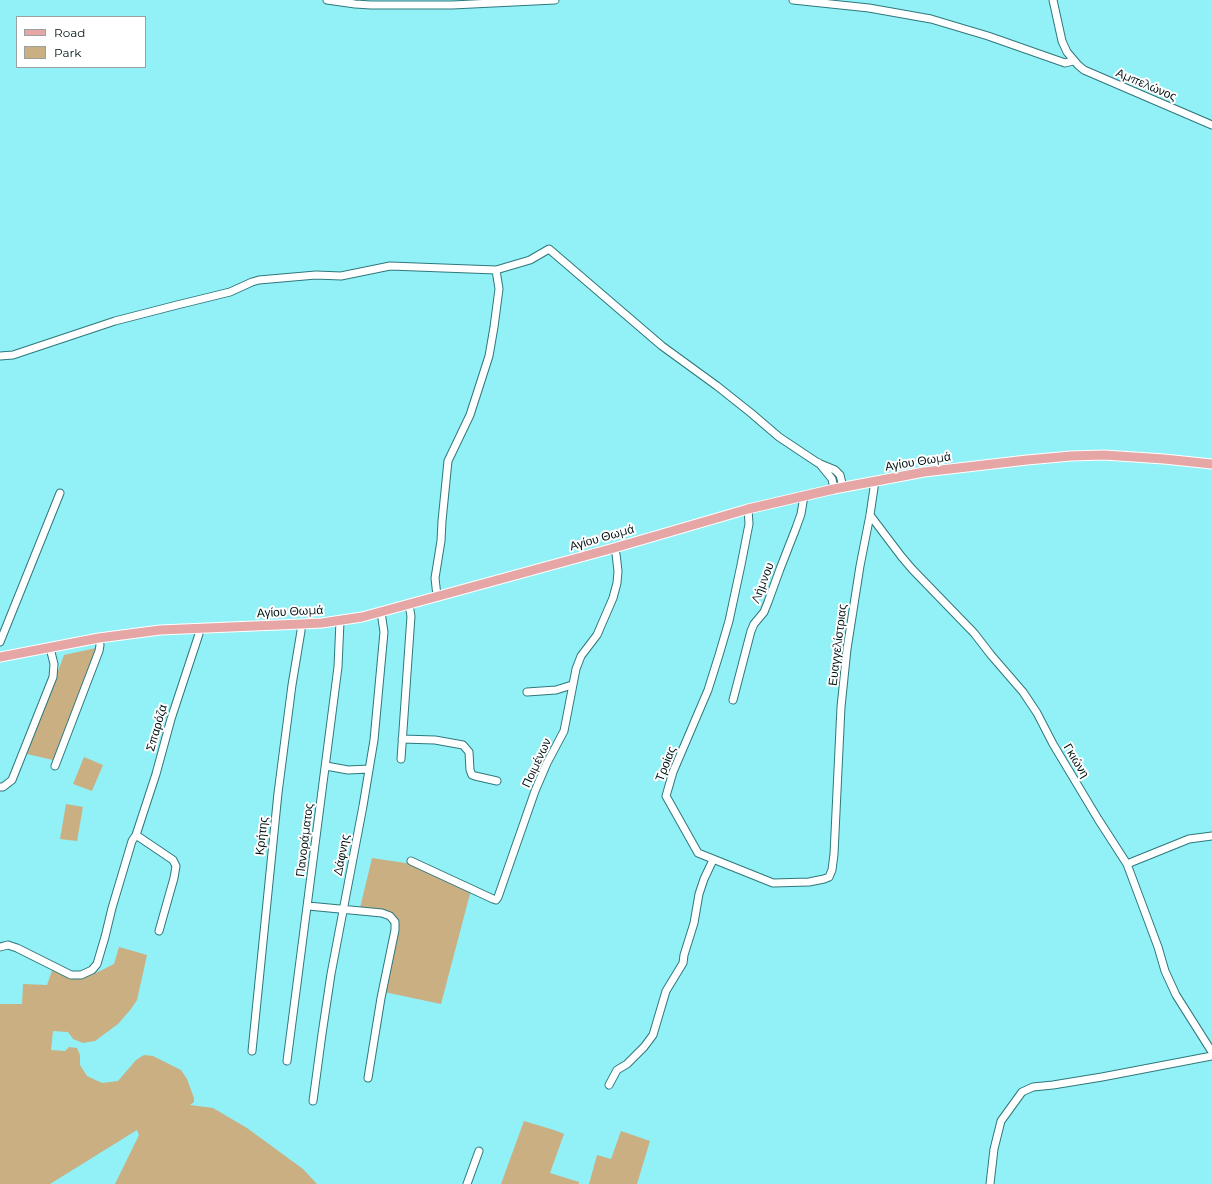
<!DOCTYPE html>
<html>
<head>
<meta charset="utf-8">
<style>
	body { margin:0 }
	#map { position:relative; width:1212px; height:1184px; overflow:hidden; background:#92f1f7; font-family:Montserrat,sans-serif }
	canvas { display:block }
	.legend { position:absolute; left:16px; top:16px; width:130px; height:52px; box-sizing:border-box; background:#fff; border:1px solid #99a1a1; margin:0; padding:5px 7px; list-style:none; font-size:12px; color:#011315 }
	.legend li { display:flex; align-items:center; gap:8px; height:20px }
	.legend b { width:20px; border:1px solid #99a1a1 }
</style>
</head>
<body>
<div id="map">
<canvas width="1212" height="1184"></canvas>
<ul class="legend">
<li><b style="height:5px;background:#e6a6a6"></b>Road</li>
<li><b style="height:11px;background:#c9af82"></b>Park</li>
</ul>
</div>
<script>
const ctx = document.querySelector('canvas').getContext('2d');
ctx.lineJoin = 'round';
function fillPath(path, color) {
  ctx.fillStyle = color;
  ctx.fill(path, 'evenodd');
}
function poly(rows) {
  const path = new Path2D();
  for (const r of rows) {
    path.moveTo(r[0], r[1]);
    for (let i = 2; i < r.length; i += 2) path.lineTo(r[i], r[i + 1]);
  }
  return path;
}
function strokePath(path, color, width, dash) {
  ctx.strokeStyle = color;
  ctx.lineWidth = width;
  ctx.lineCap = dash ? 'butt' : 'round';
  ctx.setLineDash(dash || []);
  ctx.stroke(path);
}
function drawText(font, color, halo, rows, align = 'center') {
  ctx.font = font + ' Montserrat,sans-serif';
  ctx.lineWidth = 4;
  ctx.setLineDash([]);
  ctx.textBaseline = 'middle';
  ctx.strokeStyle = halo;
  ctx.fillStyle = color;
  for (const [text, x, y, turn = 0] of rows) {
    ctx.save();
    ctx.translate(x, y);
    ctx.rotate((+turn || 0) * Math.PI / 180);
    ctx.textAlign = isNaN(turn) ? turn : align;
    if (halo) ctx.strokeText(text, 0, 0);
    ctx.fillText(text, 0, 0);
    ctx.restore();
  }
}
fillPath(poly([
	[96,648,53,760,27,754,64,655],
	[84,757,103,765,92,791,73,784],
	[66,804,83,807,77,841,60,839],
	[372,858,412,864,471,890,441,1004,384,992,396,919,391,913,360,908],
	[119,947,147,955,137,1000,131,1009,118,1024,95,1041,83,1043,73,1039,68,1032,53,1031,51,1050,65,1051,69,1047,77,1048,80,1055,80,1065,87,1076,102,1083,118,1081,136,1060,144,1055,153,1056,181,1070,187,1079,194,1098,194,1102,190,1105,213,1108,247,1128,303,1169,317,1184,115,1184,139,1135,137,1130,50,1184,0,1184,0,1004,22,1004,23,984,47,985,53,968,83,976,93,974,102,970,114,964],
	[524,1121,554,1130,564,1134,550,1173,579,1182,579,1184,501,1184],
	[621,1131,650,1141,637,1184,589,1184,597,1155,611,1159]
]), '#c9af82');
const minor = poly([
	[327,0,355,4,371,5,452,5,555,0],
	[793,0,869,8,931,19,988,36,1065,63,1073,61],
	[1053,0,1062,41,1067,52,1078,65,1084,70,1212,125],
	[0,356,13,355,115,321,177,305,230,292,252,282,259,280,316,275,341,276,390,266,496,270],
	[819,463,832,479,834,489],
	[748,509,749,524,741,565,729,621,719,655,708,690,673,772,666,796,698,853,773,883,809,882,824,879,829,877,832,870,834,854,841,707,847,649,860,566,870,515,875,481],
	[870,515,901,556,912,569,974,633,991,655,1023,692,1037,713,1053,744,1098,819,1127,864,1158,947,1165,971,1176,995,1212,1052],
	[437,596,435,578,441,541,442,521,448,461,470,415,489,356,494,327,499,289,496,270,530,260,549,249,662,346,717,386,751,413,779,437,818,463,835,470,840,475,843,487],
	[0,642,60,493],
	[527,692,556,690,572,685],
	[733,700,751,631,754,624,764,612,768,602,780,569,796,528,801,514,804,496],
	[402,739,435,740,463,745,469,752,470,770,472,775,475,776,497,781],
	[401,759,411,616,409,605],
	[55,766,99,651,100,645,99,638],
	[326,766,348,770,369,769],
	[0,787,3,787,12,780,53,677,54,664,50,648],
	[136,835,173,860,176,866,174,878,159,931],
	[411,861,493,899,496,900,498,897,535,791,547,763,564,731,576,669,581,656,597,635,613,598,617,583,618,571,616,554,614,548],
	[1127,864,1189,839,1212,836],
	[308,906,382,913,390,916,395,922,395,930,381,998,368,1078],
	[0,947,8,945,17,948,71,975,81,975,92,970,97,964,105,937,112,908,132,841,136,835,156,774,171,719,199,634,199,628],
	[252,1051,278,793,292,685,301,631,301,624],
	[287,1061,338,667,340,621],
	[609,1085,617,1070,627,1064,644,1047,653,1035,666,991,683,963,684,955,694,923,699,894,704,879,713,860],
	[313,1101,322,1034,331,974,363,806,374,740,384,632,381,612],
	[467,1184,479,1151],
	[990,1184,994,1149,1001,1121,1022,1092,1033,1087,1053,1085,1102,1077,1212,1056]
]);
const major = poly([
	[0,657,99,638,160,630,301,624,322,623,362,617,614,548,748,509,834,489,924,472,1027,460,1071,456,1104,455,1164,459,1212,464]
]);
strokePath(minor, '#2e787c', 9);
strokePath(major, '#fff', 11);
strokePath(minor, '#fff', 7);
strokePath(major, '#e6a6a6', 9);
drawText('12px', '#011315', '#fff', [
	["Αμπελώνος",1146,85,23],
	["Αγίου Θωμά",918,462,-9],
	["Αγίου Θωμά",602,538,-16],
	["Λήμνου",763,583,-69],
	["Αγίου Θωμά",290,612,-3],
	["Ευαγγελίστριας",838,645,-83],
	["Σπαρόζα",157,728,-74],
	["Γκιώνη",1076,761,59],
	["Ποιμένων",537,763,-65],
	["Τροίας",666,764,-69],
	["Κρήτης",262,836,-84],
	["Πανοράματος",305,840,-83],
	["Δάφνης",342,855,-79]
]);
</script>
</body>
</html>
